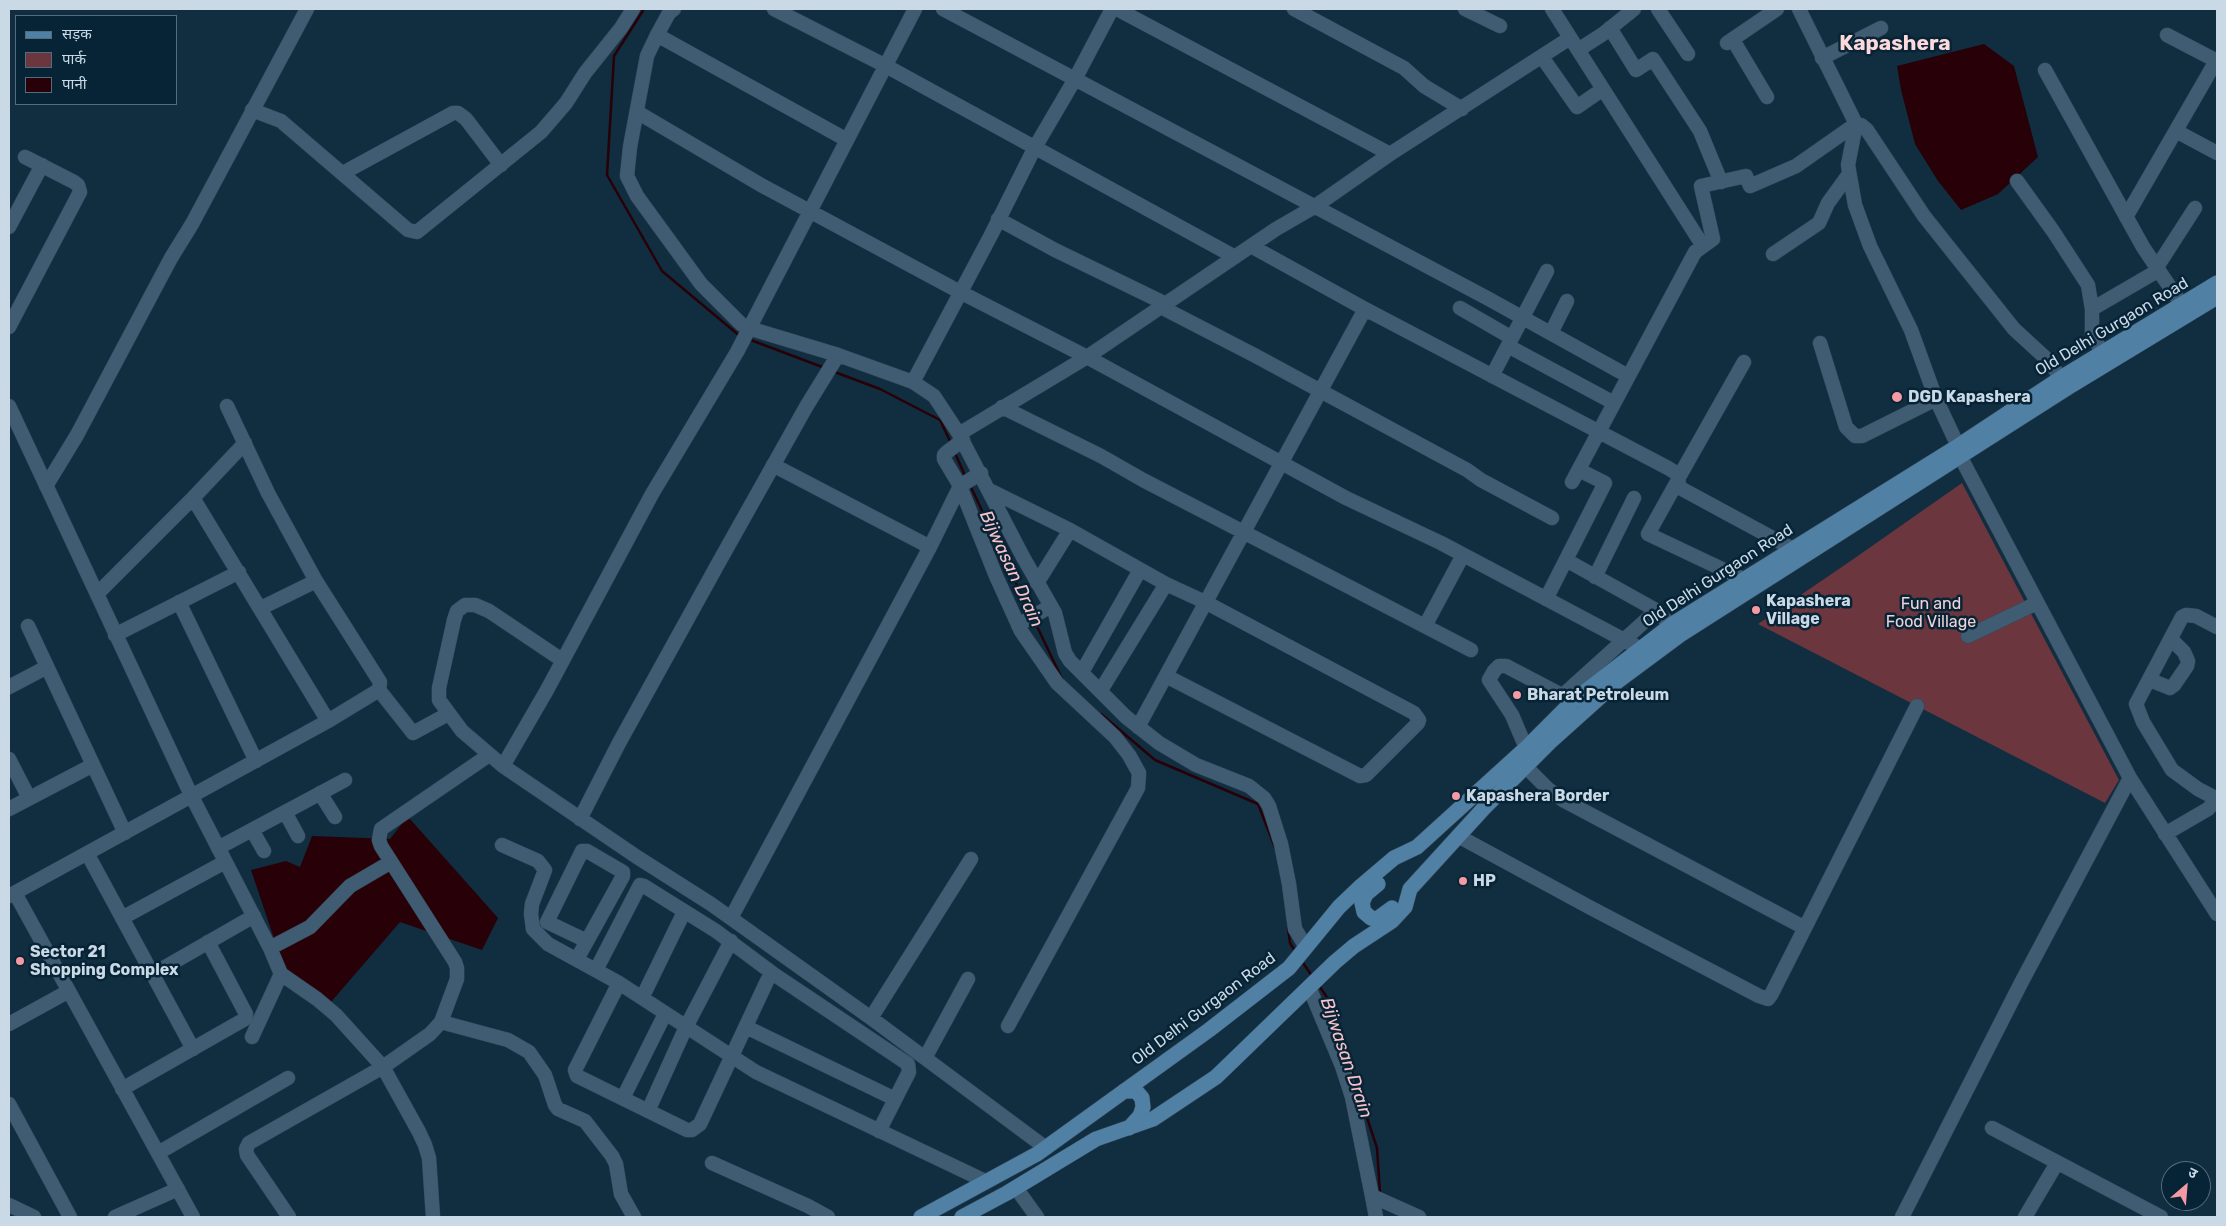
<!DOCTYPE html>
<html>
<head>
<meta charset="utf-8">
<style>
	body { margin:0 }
	#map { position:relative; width:2226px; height:1226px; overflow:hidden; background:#112d40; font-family:Rubik,"Noto Sans Devanagari",sans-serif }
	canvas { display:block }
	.frame { position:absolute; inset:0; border:10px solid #c9d9e6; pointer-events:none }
	.legend { position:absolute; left:15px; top:15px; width:162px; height:90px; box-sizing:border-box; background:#072336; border:1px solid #556c7c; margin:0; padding:6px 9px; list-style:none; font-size:15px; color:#c9d9e6 }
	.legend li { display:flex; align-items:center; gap:10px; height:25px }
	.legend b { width:25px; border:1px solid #556c7c }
	.north { position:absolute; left:2161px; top:1161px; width:50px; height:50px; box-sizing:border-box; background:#072336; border:1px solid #556c7c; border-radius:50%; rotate:27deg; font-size:14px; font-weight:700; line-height:20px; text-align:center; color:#c9d9e6 }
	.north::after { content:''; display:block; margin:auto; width:18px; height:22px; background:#f49aa5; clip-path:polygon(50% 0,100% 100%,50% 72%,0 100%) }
</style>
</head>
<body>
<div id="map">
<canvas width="2226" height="1226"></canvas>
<div class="frame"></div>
<ul class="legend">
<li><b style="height:6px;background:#5081a5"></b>सड़क</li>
<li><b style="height:14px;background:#6b363e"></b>पार्क</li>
<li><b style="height:14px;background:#280007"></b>पानी</li>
</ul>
<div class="north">उ</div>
</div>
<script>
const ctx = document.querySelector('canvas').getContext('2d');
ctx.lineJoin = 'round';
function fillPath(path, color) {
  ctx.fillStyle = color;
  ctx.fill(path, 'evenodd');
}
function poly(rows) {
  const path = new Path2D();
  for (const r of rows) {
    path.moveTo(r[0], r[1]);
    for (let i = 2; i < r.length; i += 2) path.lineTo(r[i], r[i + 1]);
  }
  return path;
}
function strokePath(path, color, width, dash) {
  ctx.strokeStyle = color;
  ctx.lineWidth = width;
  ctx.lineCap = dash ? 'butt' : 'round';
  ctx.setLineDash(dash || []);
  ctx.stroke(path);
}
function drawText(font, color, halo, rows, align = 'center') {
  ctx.font = font + ' Rubik,sans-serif';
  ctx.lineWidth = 5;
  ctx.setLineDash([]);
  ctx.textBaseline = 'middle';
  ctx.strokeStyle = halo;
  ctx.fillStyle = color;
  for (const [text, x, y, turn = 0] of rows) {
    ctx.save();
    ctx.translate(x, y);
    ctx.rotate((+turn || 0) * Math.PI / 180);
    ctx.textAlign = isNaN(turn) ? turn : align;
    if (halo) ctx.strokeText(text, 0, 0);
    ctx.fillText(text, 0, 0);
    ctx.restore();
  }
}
fillPath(poly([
	[1962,483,2119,780,2105,803,1758,624,1852,560]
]), '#6b363e');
fillPath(poly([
	[1984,44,2014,66,2038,157,1998,194,1961,210,1938,181,1915,144,1901,90,1897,66],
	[410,819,498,918,482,950,400,922,331,1002,286,974,251,870,286,861,300,867,312,836,390,839,404,821]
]), '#280007');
strokePath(poly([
	[644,9,614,56,607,175,662,271,741,337],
	[748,339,825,368],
	[832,371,880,389,940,420,951,443],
	[955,453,966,478],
	[970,485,1030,613],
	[1034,620,1063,681],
	[1101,714,1155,760,1258,804,1276,850],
	[1288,928,1290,943,1295,951],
	[1301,960,1312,976],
	[1318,984,1328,999,1377,1148,1380,1192]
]), '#280007', 2.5);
const minor = poly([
	[674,9,669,13,657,35,647,56,630,147,627,176,637,196,701,284,741,324,755,330,838,355,913,382,934,396,959,434,1023,557,1055,613,1065,653,1070,661,1126,717,1159,743,1196,765,1249,786,1264,798,1269,806,1281,844,1289,884,1295,929,1306,947],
	[774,9,886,66,1235,257],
	[943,9,1487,298,1628,376],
	[1117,9,1390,154],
	[1294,9,1404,68,1424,86,1462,109],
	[1465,9,1500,26],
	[1552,9,1703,246],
	[1658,9,1688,54],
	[1799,9,1856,124,1848,165,1855,205,1870,246,1911,330,1936,399,1958,446],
	[1610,28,1636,70,1653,59,1700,131,1721,182],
	[657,35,847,140],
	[2167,35,2217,61],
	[1733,40,1767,97],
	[1727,43,1777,9],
	[1578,50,1603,34,1634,9],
	[1542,57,1577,107,1603,89],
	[1822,58,1881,28],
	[2045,70,2143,247,2188,314],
	[252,110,281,121,408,230,417,232,541,132,566,103,585,73,621,28,633,9],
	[637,112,761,185,960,292,1087,357,1346,498,1441,543,1641,649],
	[2176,131,2217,153],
	[343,173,453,113,458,113,466,119,501,165],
	[2017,181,2053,231,2088,285,2092,309,2092,333,2102,353],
	[2126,217,2216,61],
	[998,219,1055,250,1166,304],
	[9,227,42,165],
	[1251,246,1365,309,1668,468,1676,473,1679,477,1678,484,1682,489,1791,548],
	[1773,254,1819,223,1828,203,1849,174],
	[2157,267,2195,208],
	[1161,307,1254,355,1467,470,1481,480,1552,518],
	[1460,308,1512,338],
	[2092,309,2159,270],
	[9,327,80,192,78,185,74,182,25,157],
	[1551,333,1567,301],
	[1820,343,1846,427,1855,436,1862,436,1936,399],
	[1508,346,1614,403],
	[1492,376,1547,271],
	[913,382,991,235,1034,149,1075,79,1112,9],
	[9,406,191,795,270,948,281,974,317,999,336,1015,383,1067,419,1132,425,1145,429,1158,433,1217],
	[1002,407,1101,456,1143,480,1471,650],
	[959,434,1087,357,1276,229,1314,207,1390,154,1570,38],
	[963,440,947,452,944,455,944,459,960,486,996,576,1021,631,1057,683,1115,737,1129,755,1139,773,1138,788,1008,1026],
	[1960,456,2130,778,2217,914],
	[773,465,930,547],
	[1679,477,1744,362],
	[1572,482,1695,252,1713,239,1701,186,1746,176,1750,186,1796,166,1856,124,1861,125,1867,130,1924,216,2014,329,2051,363,2066,388],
	[1677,482,1648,534,1743,579],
	[46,486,77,435,171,258,192,224,307,9],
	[989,490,1070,530,1166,584,1205,602,1414,713,1419,720,1418,723,1366,775,1360,776,1166,676],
	[193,498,328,721],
	[1566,560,1654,609,1678,632],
	[1595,577,1634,498],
	[1037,583,1070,530],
	[98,593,193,498,245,443],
	[1546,599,1605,483,1579,470],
	[179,602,256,761],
	[261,608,316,581],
	[1018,625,1051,606],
	[28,626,125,833],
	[1425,626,1463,555],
	[115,635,239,572],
	[1968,636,2037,603],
	[562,660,489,611,475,605,465,605,457,611,454,620,439,688,439,700,462,731,503,766,637,857,711,904,871,1018,1046,1148],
	[1082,672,1140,570],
	[2150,680,2170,688,2174,685,2187,666,2188,661,2184,652,2171,639],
	[9,687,47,667],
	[379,690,413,733,448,714],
	[1101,690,1166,584],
	[1563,695,1656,611],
	[1138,727,1365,309],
	[1526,748,1512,715,1489,680,1494,671,1499,666,1506,666,1573,701],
	[9,759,29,798],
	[503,766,547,690,652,494,737,352,915,9],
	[1525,766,1548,789,1563,800,1805,928],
	[320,793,335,817],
	[2217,799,2198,789,2172,770,2143,722,2136,704,2182,617,2186,615,2196,616,2217,627],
	[9,809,93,765],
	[285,812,298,836],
	[580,819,619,743,719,562,806,407,838,355],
	[252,830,264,851],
	[2165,834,2208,809,2217,799],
	[1458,836,1591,908,1759,996,1768,999,1771,995,1917,706],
	[502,845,538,861,545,870,532,904,531,914,533,929,548,944,619,983,756,1072,985,1181],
	[218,848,345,780],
	[87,853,193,1049],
	[15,893,193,1217],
	[9,896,328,721,379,690,380,682,316,581,268,493,227,406],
	[122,918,225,862],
	[731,918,930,547,960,486,981,473],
	[270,948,310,927,350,886,391,862],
	[577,959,623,876,623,872,587,851,582,851,547,922,587,941],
	[596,970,640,885,644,886,716,931,775,975],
	[153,974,254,916],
	[619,983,575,1070,577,1076,687,1130,692,1130,700,1124,767,981,770,976,775,975,908,1064,909,1072,879,1131],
	[1309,987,1342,1066,1352,1097,1372,1196,1419,1217],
	[642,998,684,912],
	[871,1018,971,859],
	[441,1022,508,1040,529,1052,545,1075,555,1105,558,1109,585,1121,612,1156,616,1164,621,1194,634,1217],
	[9,1024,69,991],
	[746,1027,895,1099],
	[252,1037,281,974],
	[925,1058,968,979],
	[122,1089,245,1019,246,1014,208,942],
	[623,1098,665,1014],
	[9,1104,70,1217],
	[648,1111,686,1027,731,941],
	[1992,1128,2161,1217],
	[158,1153,288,1078],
	[712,1163,808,1206,828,1217],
	[1016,1188,1037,1217],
	[1372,1196,1376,1217],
	[9,1205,34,1217],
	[115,1217,178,1189],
	[289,1217,247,1155,246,1149,249,1143,383,1067,430,1034,441,1022,457,979,457,968,455,962,381,846,379,840,381,829,489,755],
	[1902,1217,2021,983,2130,778],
	[2025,1217,2057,1163]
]);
const major = poly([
	[1378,884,1366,894,1362,903,1364,912,1371,918,1377,919,1392,908],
	[1124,1091,1136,1091,1142,1098,1143,1107,1140,1116,1129,1128],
	[921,1217,1037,1154,1209,1030,1289,968,1339,907,1361,886,1394,858,1417,847,1526,748,1573,701,1674,623,1958,446,2064,376,2217,283],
	[962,1217,1007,1193,1096,1139,1153,1119,1216,1077,1335,962,1354,946,1392,921,1405,907,1410,889,1484,808,1550,742,1618,681,1680,635,2072,385,2217,297]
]);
strokePath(minor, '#344858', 15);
strokePath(major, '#344858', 16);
strokePath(minor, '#405c72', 14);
strokePath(major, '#5081a5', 15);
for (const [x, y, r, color] of [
	[1897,397,6,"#f49aa5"],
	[1756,610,5,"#f49aa5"],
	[1517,695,5,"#f49aa5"],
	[1456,796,5,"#f49aa5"],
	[1463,881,5,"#f49aa5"],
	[20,961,5,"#f49aa5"]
]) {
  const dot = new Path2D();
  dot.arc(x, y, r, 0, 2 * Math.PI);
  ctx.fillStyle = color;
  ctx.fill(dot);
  strokePath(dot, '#072336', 2);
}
drawText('16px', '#c9d9e6', '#072336', [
	["Old Delhi Gurgaon Road",2112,327,-31],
	["Old Delhi Gurgaon Road",1718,576,-33],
	["Old Delhi Gurgaon Road",1204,1009,-37]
]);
drawText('bold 16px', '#c9d9e6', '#072336', [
	["DGD Kapashera",1908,397],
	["Kapashera",1766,601],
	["Village",1766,619],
	["Bharat Petroleum",1527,695],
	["Kapashera Border",1466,796],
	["HP",1473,881],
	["Sector 21",30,952],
	["Shopping Complex",30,970]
], 'left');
drawText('16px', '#efd3d6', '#072336', [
	["Fun and",1931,604],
	["Food Village",1931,622]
]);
drawText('italic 18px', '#f8c2c7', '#072336', [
	["Bijwasan Drain",1011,569,65],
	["Bijwasan Drain",1346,1058,71]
]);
drawText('bold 21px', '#fdd9dc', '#072336', [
	["Kapashera",1895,44]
]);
</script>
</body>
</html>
